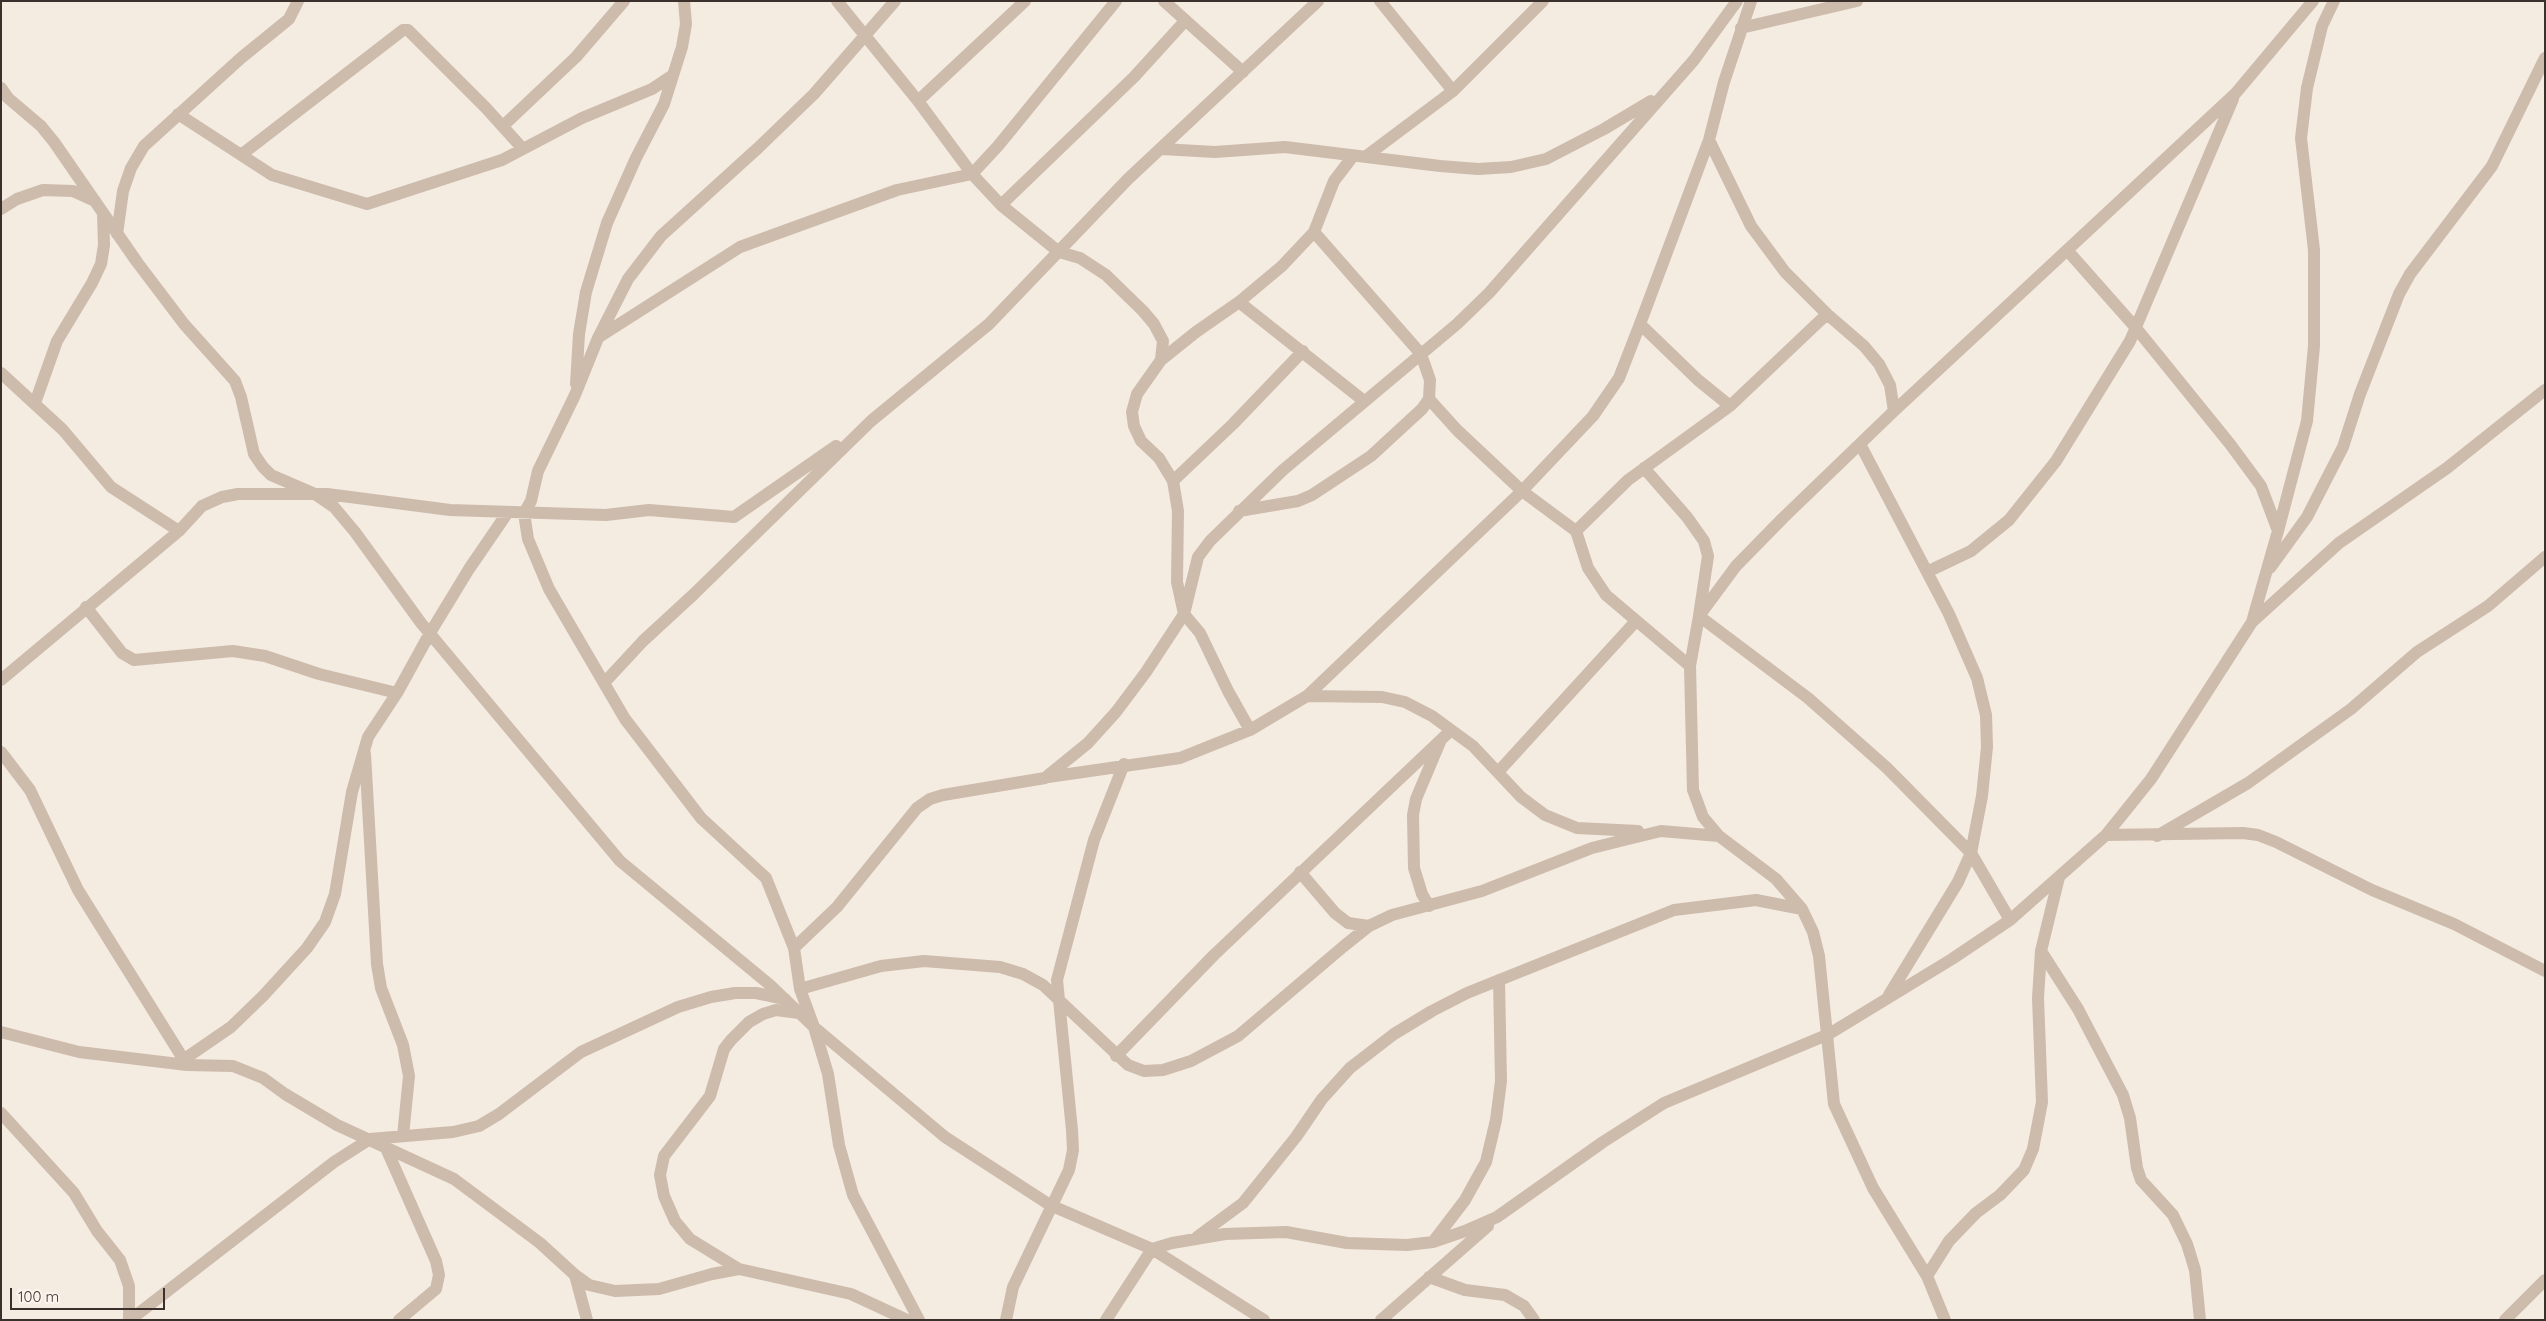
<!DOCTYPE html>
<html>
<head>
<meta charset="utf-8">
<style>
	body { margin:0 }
	#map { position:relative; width:2546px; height:1321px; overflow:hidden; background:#f4ebe1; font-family:Quicksand,sans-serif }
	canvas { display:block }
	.frame { position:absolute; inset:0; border:2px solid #3b302b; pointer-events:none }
	.scale { position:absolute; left:10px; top:1288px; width:155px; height:22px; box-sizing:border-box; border:2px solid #3b302b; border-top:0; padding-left:6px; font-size:15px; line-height:18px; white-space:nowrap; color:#3b302b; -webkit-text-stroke:4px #fbf5ee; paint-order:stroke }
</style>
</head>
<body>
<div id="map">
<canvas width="2546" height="1321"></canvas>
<div class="frame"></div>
<div class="scale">100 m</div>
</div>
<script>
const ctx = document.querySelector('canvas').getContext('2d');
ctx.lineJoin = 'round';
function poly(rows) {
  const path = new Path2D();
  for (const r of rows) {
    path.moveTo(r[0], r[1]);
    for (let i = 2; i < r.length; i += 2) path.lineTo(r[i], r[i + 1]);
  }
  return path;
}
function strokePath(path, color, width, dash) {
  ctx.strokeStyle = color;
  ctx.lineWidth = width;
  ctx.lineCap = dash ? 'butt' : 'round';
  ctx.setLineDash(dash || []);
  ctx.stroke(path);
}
strokePath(poly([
	[837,1,918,101,972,174,1001,205,1059,252,1080,258,1106,275,1143,311,1154,324,1163,341,1161,360],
	[895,1,814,94,758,148,661,236,628,279,598,338,575,395,538,471,531,501,524,513,528,539,549,589,625,719,701,818,766,878,794,948,800,989,814,1027,945,1137,1050,1205,1152,1249,1264,1320],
	[1164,1,1243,72],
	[1380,1,1453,91],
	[1741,28,1857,1],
	[1,88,8,98,41,126,54,142,137,262,184,324,235,381,241,397,254,454,263,467,271,475,315,494,334,507,355,532,421,623,620,861,770,985,814,1027,828,1074,839,1145,853,1195,919,1320],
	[918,101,1025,1],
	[178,114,272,175,367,204,502,160,582,118,652,89,673,75],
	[503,126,576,57,624,1],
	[1709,140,1751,226,1785,272,1827,314,1864,346,1879,364,1890,385,1894,411],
	[1162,149,1215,152,1285,147,1440,166,1478,169,1511,167,1546,159,1604,129,1651,101],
	[241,155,403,30,408,30,486,108,523,149],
	[1365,157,1453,91,1543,1],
	[1001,205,1134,77,1185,21],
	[1,209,17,199,43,190,73,191,95,201],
	[117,234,123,191,131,168,144,146,241,58,289,19,298,1],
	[2067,250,2136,328,2230,444,2261,486,2278,531],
	[1239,302,1364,401],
	[1640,324,1698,380,1730,406],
	[599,337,740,247,897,190,972,174,998,146,1116,1],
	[1,373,63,430,111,487,179,531],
	[576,384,579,334,586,292,607,223,636,158,664,104,682,47,686,24,684,1],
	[1429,399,1457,430,1522,491,1576,531,1588,568,1606,595,1690,666],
	[35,403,57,341,92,283,101,264,104,245,103,213],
	[1860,444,1949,614,1977,678,1986,715,1987,747,1982,796,1971,853,1958,882,1889,995],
	[1644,468,1687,517,1704,541,1708,556,1699,616,1808,698,1887,768,1971,853,2010,920],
	[1173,481,1233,424,1303,351],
	[1239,511,1298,501,1312,495,1371,456,1422,409,1429,399,1430,380,1421,354,1314,232],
	[1576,531,1628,480,1730,406,1827,314],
	[2270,568,2307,517,2343,447,2360,394,2399,294,2410,274,2492,166,2545,58],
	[1929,571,1971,551,2009,520,2056,461,2130,341,2233,99],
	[86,607,122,653,134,660,233,651,265,656,319,674,397,693],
	[2252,622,2339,543,2447,468,2545,390],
	[1,680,179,531,202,506,222,497,238,494,327,494,450,510,606,515,649,510,734,517,836,446],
	[604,683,643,641,694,594,871,421,989,324,1128,179,1318,1],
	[1307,696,1382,697,1405,702,1432,716,1473,746,1521,797,1545,815,1577,828,1638,831],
	[1250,730,1228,691,1200,633,1184,614,1177,582,1178,511,1173,481,1159,458,1141,441,1134,426,1132,412,1137,394,1161,360,1196,332,1239,302,1282,266,1314,232,1334,181,1353,156],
	[1,752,30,790,78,890,187,1065],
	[365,754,377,964,381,988,403,1045,409,1076,403,1136],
	[1499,771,1636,621],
	[1048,777,1180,758,1250,730,1307,696,1522,491,1593,416,1619,378,1640,324,1709,140,1724,82,1751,1],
	[2106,835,2243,833,2258,835,2276,842,2372,890,2454,924,2545,971],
	[2157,836,2248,783,2351,709,2417,652,2488,606,2545,557],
	[1300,872,1335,913,1348,923,1369,926],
	[1429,906,1422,894,1414,868,1413,815,1416,799,1440,742],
	[794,948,837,907,917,808,930,799,943,795,1045,778,1088,743,1116,712,1146,672,1184,614,1198,557,1210,541,1283,470,1457,324,1489,293,1694,60,1737,1],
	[2041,951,2078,1009,2123,1095,2130,1118,2137,1168,2141,1180,2173,1215,2187,1244,2195,1270,2200,1320],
	[800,989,881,966,924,961,1000,967,1023,974,1043,985,1128,1065,1144,1071,1163,1070,1191,1061,1238,1036,1344,946,1369,926,1392,915,1482,891,1592,848,1624,840,1661,831,1719,836],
	[1,1032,79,1052,187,1065,233,1066,263,1078,285,1094,337,1125,454,1179,540,1243,575,1275,589,1285,615,1291,659,1289,712,1274,739,1269,851,1294,907,1320],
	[1116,1056,1214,955,1447,734],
	[183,1060,231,1027,263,996,307,948,325,922,335,894,352,792,368,737,397,693,430,633,469,569,508,512],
	[1,1113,74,1193,97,1231,120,1260,129,1286,129,1320],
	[386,1148,436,1261,439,1275,436,1289,399,1320],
	[1197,1237,1243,1203,1296,1137,1322,1099,1350,1068,1394,1034,1432,1011,1467,993,1674,910,1756,900,1802,909],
	[1433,1242,1465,1200,1486,1162,1496,1120,1501,1081,1499,980],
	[739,1269,690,1239,675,1221,664,1196,660,1175,664,1156,710,1096,724,1049,731,1040,749,1022,763,1014,776,1010,799,1013],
	[575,1275,587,1320],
	[1927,1276,1949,1241,1976,1213,2000,1195,2024,1170,2033,1149,2042,1102,2038,998,2041,951,2059,877],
	[1429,1277,1465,1290,1505,1295,1524,1306,1534,1320],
	[130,1320,334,1162,370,1139,453,1132,479,1126,499,1114,581,1052,678,1007,711,997,735,993,756,993,785,999],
	[1006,1320,1013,1287,1069,1170,1073,1150,1072,1130,1057,980,1094,840,1124,764],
	[1106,1320,1152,1249,1172,1243,1225,1234,1286,1232,1347,1243,1407,1245,1433,1242,1465,1231,1497,1217,1603,1142,1664,1103,1829,1034,1952,959,2010,920,2106,835,2151,779,2252,622,2278,531,2307,421,2314,346,2314,250,2301,138,2307,88,2322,26,2334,1],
	[1381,1320,1488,1226],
	[1945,1320,1927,1276,1873,1188,1834,1104,1819,956,1813,932,1802,909,1776,879,1719,836,1703,817,1693,790,1690,666,1699,616,1736,566,1783,518,1894,411,2235,94,2313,1],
	[2505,1320,2545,1280]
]), '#cdbbac', 12);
</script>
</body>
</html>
